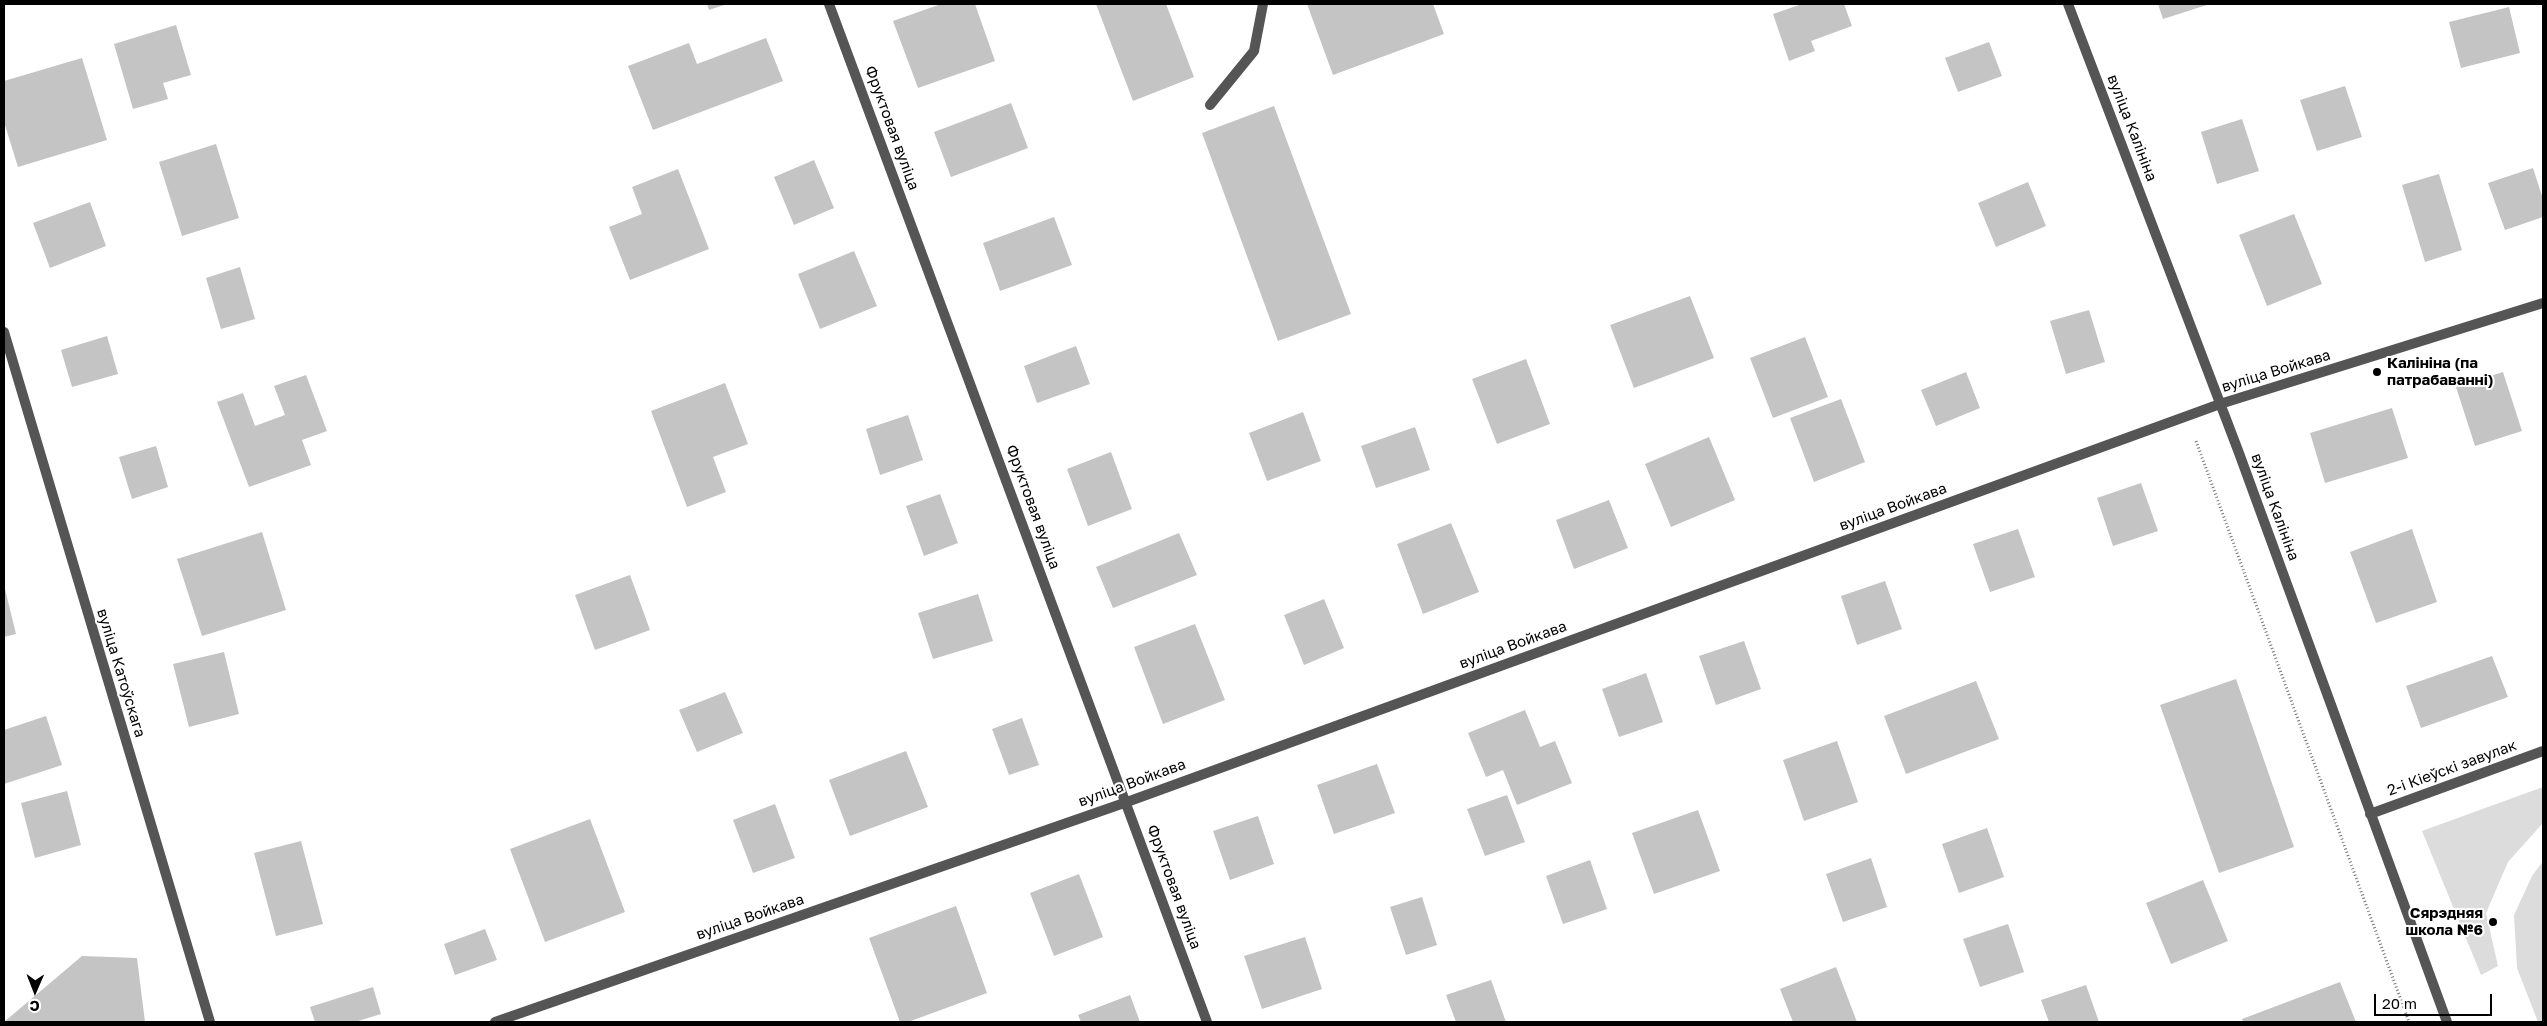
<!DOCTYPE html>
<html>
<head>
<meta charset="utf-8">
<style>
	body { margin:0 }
	#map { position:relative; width:2547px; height:1026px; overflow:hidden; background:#fff; font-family:"Golos Text",sans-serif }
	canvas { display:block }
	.frame { position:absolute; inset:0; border:5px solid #000; pointer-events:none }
	.north { position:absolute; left:10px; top:966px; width:50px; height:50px; -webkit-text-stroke:4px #fff; paint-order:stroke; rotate:181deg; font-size:14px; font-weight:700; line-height:20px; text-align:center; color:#000 }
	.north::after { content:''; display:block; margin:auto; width:18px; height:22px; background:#000; clip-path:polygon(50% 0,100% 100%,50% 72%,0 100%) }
	.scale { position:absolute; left:2374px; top:994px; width:118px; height:22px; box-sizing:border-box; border:2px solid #000; border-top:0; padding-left:6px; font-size:15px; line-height:18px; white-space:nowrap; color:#000; -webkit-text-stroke:4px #fff; paint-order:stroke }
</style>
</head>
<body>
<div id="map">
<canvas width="2547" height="1026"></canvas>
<div class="frame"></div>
<div class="north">С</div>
<div class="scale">20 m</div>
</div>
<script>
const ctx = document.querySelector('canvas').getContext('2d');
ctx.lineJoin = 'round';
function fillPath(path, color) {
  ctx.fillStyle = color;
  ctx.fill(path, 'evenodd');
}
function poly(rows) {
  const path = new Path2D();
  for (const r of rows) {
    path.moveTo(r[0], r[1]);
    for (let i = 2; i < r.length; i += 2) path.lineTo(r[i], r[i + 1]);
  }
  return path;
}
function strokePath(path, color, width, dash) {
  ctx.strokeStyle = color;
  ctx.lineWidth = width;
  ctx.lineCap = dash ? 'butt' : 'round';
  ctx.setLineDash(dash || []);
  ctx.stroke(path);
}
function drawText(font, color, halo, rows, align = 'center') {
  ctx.font = font + ' "Golos Text",sans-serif';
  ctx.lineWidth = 4;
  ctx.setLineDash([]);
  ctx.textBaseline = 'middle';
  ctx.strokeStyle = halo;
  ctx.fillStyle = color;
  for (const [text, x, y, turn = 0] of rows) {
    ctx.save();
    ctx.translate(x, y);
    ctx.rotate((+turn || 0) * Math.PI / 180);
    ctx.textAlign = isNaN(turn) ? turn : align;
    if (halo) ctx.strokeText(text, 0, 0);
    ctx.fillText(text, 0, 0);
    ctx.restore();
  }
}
fillPath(poly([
	[2543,787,2543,823,2508,862,2486,913,2498,966,2481,975,2422,831],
	[2543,861,2543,1022,2538,1022,2517,968,2514,915,2532,876]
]), '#dcdcdc');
fillPath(poly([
	[707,4,727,4,709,10],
	[941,4,975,4,995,61,918,88,893,21],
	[1096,4,1166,4,1194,77,1133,101],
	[1307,4,1433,4,1444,34,1333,75],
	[1802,4,1844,4,1852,26,1811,41,1815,51,1789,61,1773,14],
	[2158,4,2210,4,2163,19],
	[2509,7,2520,53,2461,68,2449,22],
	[176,25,191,75,163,83,168,99,133,109,114,44],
	[766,38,783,81,653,130,628,66,689,43,697,64],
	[1989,42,2002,76,1958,92,1945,58],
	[82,58,107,140,18,167,4,122,4,81],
	[2345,86,2362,137,2317,151,2300,100],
	[1011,103,1028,148,951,177,934,132],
	[1274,106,1351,314,1278,341,1202,133],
	[2242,119,2259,171,2217,184,2201,132],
	[216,144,239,218,182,236,159,162],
	[814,160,834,208,794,225,774,177],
	[2533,168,2543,199,2543,217,2505,230,2488,183],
	[678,169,709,249,630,280,609,227,642,214,632,187],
	[2439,174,2462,250,2425,262,2402,185],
	[2028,182,2046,226,1996,247,1978,203],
	[90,202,106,246,50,268,33,223],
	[2294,214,2322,284,2267,306,2239,235],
	[1054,217,1072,265,1000,291,983,243],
	[854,251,877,306,820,329,798,274],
	[240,267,255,319,221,329,206,278],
	[1690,296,1714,358,1634,388,1610,325],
	[2089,310,2105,362,2066,374,2050,321],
	[107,336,118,374,72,387,61,350],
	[1805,337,1828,397,1773,418,1750,358],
	[1076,346,1090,384,1037,403,1024,366],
	[1526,359,1550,424,1497,444,1472,379],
	[1966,372,1980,408,1936,426,1921,390],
	[2503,372,2522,431,2475,446,2456,387],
	[306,375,327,431,302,440,311,465,249,487,217,402,243,393,255,426,285,415,274,386],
	[725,383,748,444,713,457,726,492,687,507,651,411],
	[1841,399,1865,462,1814,482,1790,418],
	[2392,408,2408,458,2325,483,2310,433],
	[1303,412,1321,461,1267,481,1249,433],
	[908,415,923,460,880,475,866,429],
	[1415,427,1430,470,1376,488,1361,446],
	[1709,437,1735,500,1671,527,1645,464],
	[156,446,168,487,132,499,119,457],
	[1111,452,1132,509,1088,526,1067,469],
	[2141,483,2158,531,2113,546,2097,498],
	[940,494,958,543,924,556,906,506],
	[1609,500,1628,548,1574,569,1556,520],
	[1451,523,1479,592,1423,614,1397,544],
	[2018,529,2035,577,1990,592,1973,544],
	[2412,529,2437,602,2376,623,2350,552],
	[262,532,286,610,202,636,177,559],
	[1179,533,1197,575,1113,608,1096,567],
	[630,575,650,630,595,650,575,595],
	[1885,581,1902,629,1857,645,1841,596],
	[4,585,16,634,4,637],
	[978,594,993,641,933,659,918,613],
	[1324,599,1344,648,1304,665,1284,615],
	[1195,624,1225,700,1163,724,1134,647],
	[1744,641,1761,689,1716,705,1699,656],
	[224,652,239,714,189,727,173,664],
	[2492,656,2508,697,2421,728,2406,686],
	[1646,673,1663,722,1619,737,1602,689],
	[2236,679,2294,847,2219,873,2160,705],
	[1976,681,1999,739,1906,774,1884,716],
	[725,692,743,733,697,752,679,710],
	[1525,710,1540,747,1555,741,1572,783,1517,805,1503,770,1486,777,1468,733],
	[46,716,62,765,4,784,4,730],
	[1022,718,1039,765,1009,775,992,729],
	[1837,741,1858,802,1804,821,1783,760],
	[906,751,928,807,850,836,829,780],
	[1377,764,1395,813,1334,834,1317,785],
	[67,791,81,845,35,858,21,803],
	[1507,795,1525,842,1485,856,1467,809],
	[775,804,795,858,753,873,733,820],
	[1698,810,1720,871,1654,894,1632,833],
	[1258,816,1274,864,1230,880,1213,831],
	[590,819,625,912,545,942,510,849],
	[1987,828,2004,877,1959,893,1942,844],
	[301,841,323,924,276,936,254,853],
	[1871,858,1887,907,1843,922,1826,874],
	[1590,860,1607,909,1563,924,1546,876],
	[1079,874,1103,937,1054,956,1030,893],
	[2203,880,2228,941,2171,964,2146,903],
	[1422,897,1437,945,1406,955,1390,907],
	[956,906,987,993,908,1022,900,1022,869,938],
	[2008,924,2024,972,1980,987,1963,939],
	[485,929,497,960,455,975,444,944],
	[1305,937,1322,989,1262,1009,1244,956],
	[82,956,137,958,145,1022,4,1022],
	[1836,967,1857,1022,1793,1022,1780,989],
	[1491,980,1506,1022,1456,1022,1446,995],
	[2340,982,2356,1022,2243,1022,2242,1019],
	[2086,985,2099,1022,2049,1022,2041,1000],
	[373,987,381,1014,355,1022,315,1022,310,1007],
	[1130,995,1140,1022,1081,1022,1078,1015]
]), '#c4c4c4');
strokePath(poly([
	[2196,441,2409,1022]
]), '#777', 3, [1, 2.5]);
strokePath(poly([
	[1210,105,1254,51,1263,4]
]), '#555', 10);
strokePath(poly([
	[829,4,1207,1022],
	[2068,4,2239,453,2447,1022],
	[4,332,210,1022],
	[2370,814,2543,751],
	[495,1022,1127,802,2220,404,2543,303]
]), '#555', 10);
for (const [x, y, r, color] of [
	[2377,372,5,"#000"],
	[2493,922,5,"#000"]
]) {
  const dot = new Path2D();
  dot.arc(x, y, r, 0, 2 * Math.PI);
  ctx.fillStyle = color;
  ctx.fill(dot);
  strokePath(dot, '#fff', 2);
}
drawText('15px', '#000', '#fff', [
	["Фруктовая вуліца",892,128,70],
	["вуліца Калініна",2132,128,69],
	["вуліца Войкава",2276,371,-17],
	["Фруктовая вуліца",1033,507,70],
	["вуліца Войкава",1893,507,-20],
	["вуліца Калініна",2275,507,70],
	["вуліца Войкава",1513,645,-20],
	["вуліца Катоўскага",121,673,73],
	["2-і Кіеўскі завулак",2452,768,-20],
	["вуліца Войкава",1132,783,-20],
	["Фруктовая вуліца",1174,887,70],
	["вуліца Войкава",750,917,-19]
]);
drawText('bold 15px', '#000', '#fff', [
	["Калініна (па",2387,363],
	["патрабаванні)",2387,380],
	["Сярэдняя",2483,913,"right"],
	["школа №6",2483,930,"right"]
], 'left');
</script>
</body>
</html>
